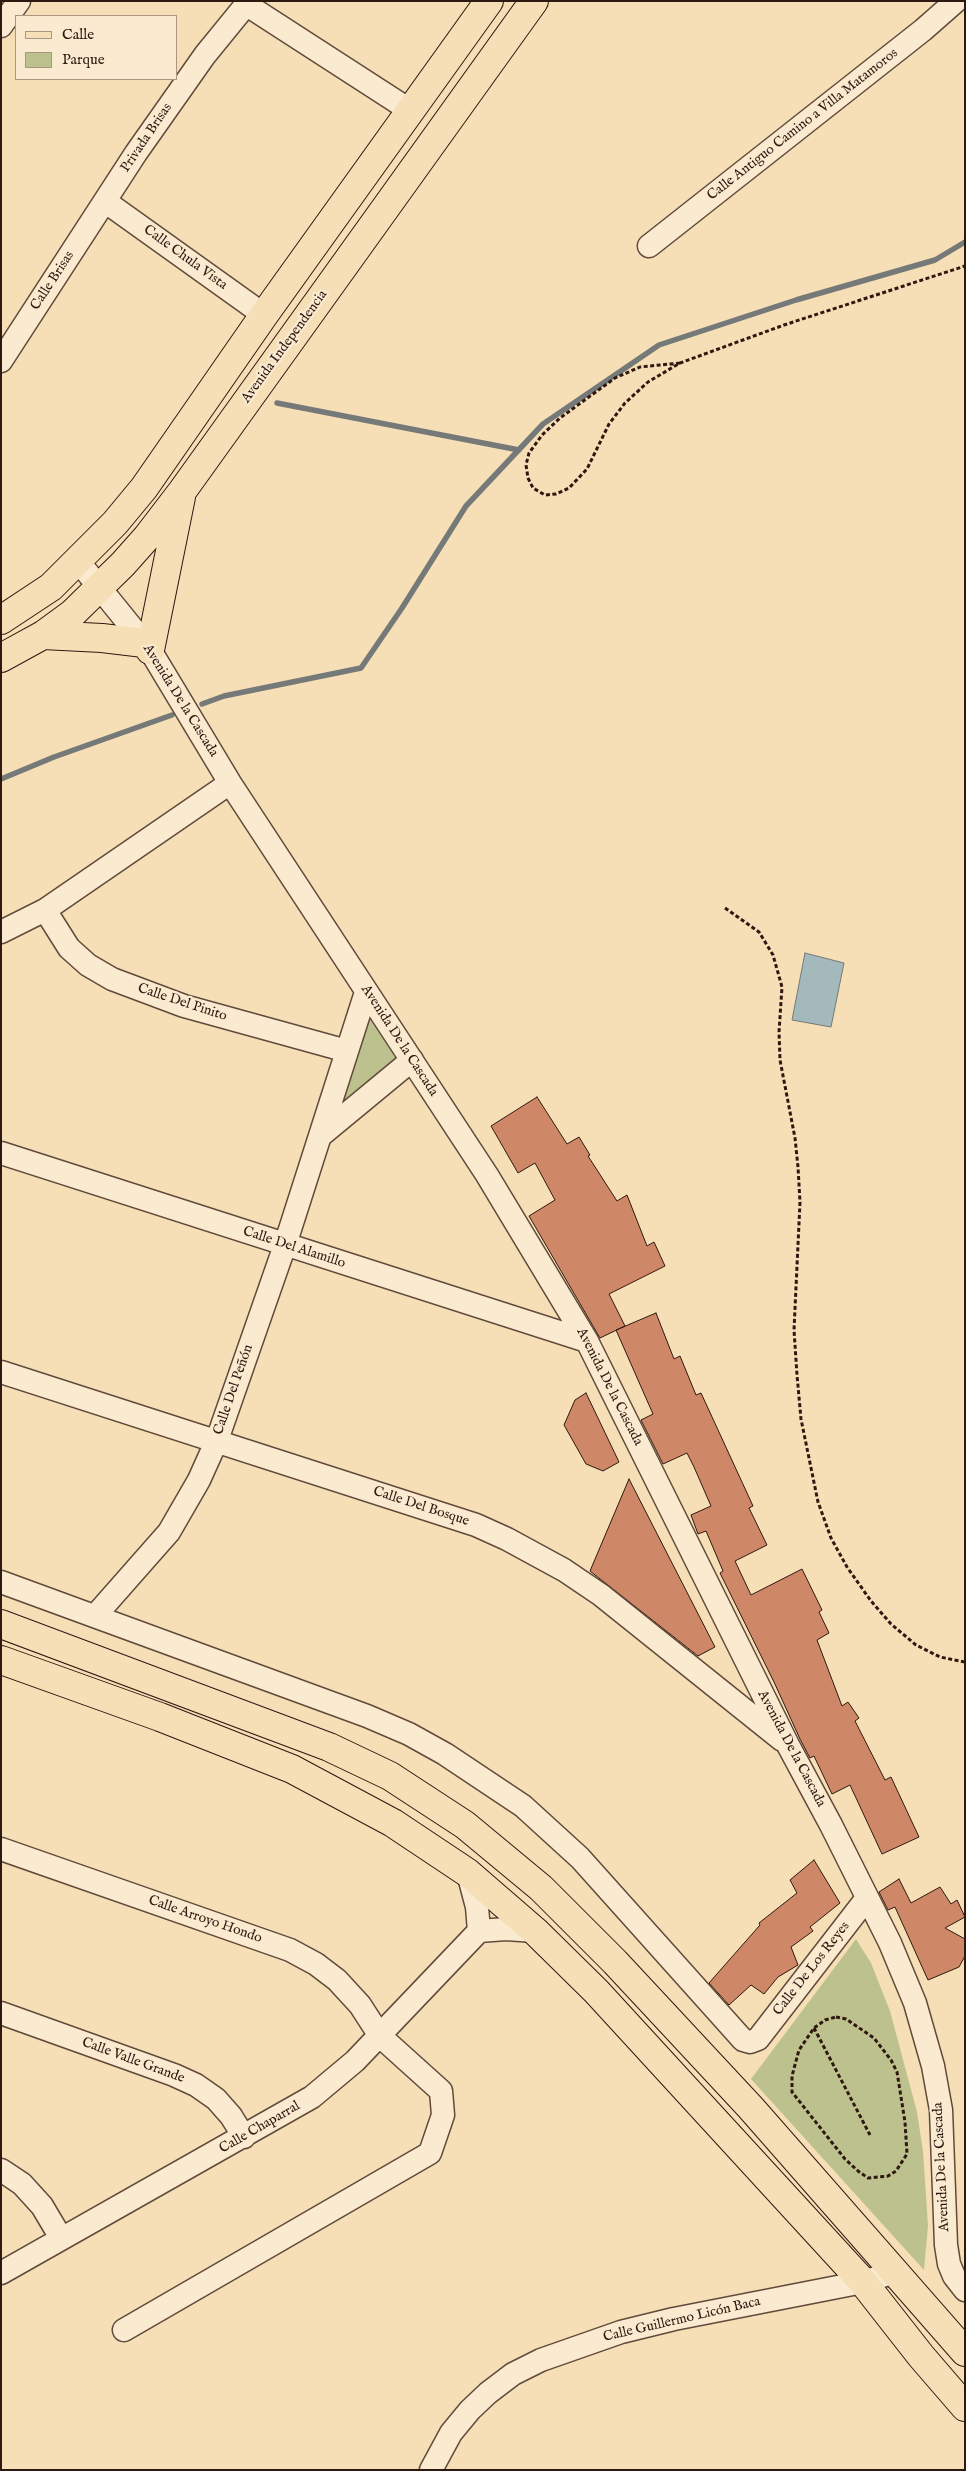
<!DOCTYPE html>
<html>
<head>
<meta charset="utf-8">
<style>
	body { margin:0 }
	#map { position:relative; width:966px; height:2471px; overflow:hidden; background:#f6dfb7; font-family:"IM FELL English",serif }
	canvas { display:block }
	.frame { position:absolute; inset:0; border:2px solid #2f1810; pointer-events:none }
	.legend { position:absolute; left:15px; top:15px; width:162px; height:65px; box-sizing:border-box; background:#f9ead0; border:1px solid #a89683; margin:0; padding:6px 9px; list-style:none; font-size:15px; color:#2f1810 }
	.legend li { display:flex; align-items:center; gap:10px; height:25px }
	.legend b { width:25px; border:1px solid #a89683 }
</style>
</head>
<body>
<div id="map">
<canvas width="966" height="2471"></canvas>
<div class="frame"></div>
<ul class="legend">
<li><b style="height:6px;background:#f6dfb7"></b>Calle</li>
<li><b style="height:14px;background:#bdc18d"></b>Parque</li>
</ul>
</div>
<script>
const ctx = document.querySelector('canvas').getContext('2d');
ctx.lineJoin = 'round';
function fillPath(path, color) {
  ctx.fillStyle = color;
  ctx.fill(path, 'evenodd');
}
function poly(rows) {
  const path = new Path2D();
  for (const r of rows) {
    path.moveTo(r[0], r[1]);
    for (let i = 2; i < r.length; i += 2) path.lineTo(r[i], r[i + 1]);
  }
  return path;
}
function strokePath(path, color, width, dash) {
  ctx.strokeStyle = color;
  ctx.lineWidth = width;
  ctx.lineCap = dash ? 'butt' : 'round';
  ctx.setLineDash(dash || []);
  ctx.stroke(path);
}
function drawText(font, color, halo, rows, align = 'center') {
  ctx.font = font + ' "IM FELL English",serif';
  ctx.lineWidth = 4.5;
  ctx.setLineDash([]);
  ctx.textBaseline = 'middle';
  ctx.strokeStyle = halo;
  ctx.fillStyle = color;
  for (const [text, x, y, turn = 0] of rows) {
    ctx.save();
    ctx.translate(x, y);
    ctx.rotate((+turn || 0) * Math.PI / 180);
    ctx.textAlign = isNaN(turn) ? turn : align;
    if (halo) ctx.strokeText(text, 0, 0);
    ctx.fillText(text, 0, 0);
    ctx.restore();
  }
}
fillPath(poly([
	[369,1018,396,1059,340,1103],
	[856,1939,871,1963,890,2011,917,2112,923,2151,928,2226,924,2270,751,2079]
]), '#bdc18d');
const water = poly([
	[805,953,844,963,831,1027,792,1020,805,953]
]);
fillPath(water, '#a3b9bb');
strokePath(water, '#757977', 1);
strokePath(poly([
	[277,403,519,450],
	[202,704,224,696,361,668,402,608,466,506,543,424,659,345,796,300,935,260,965,242],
	[1,779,54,757,172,715]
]), '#757977', 5.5);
const building = poly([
	[537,1097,567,1144,579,1137,590,1155,588,1156,617,1201,627,1195,647,1246,654,1242,665,1266,609,1294,625,1326,600,1338,529,1216,555,1200,535,1163,518,1173,491,1126,537,1097],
	[656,1313,674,1359,680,1356,696,1395,701,1393,753,1506,749,1508,767,1545,735,1561,751,1595,802,1569,822,1610,819,1612,829,1633,817,1640,842,1706,848,1702,859,1718,855,1721,885,1780,891,1777,919,1837,882,1854,850,1785,832,1794,814,1756,810,1758,800,1739,774,1682,720,1573,723,1571,706,1531,698,1534,691,1515,711,1506,694,1467,687,1453,663,1464,641,1420,653,1414,616,1330,656,1313],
	[586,1393,619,1462,603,1471,586,1464,564,1425,575,1400,586,1393],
	[629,1479,715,1647,698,1656,590,1571,629,1479],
	[814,1860,840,1903,810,1927,813,1931,791,1947,798,1965,778,1977,764,1994,751,1985,729,2005,709,1983,760,1925,759,1923,797,1893,790,1880,814,1860],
	[899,1879,911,1903,940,1887,951,1904,957,1900,965,1917,945,1928,965,1939,965,1956,959,1967,928,1980,895,1907,888,1910,879,1892,899,1879]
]);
fillPath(building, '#ce8868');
strokePath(building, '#2f1810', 1);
const minor = poly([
	[247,5,411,111],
	[1,26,19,1],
	[106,202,264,315],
	[649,246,923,30,956,1],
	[1,361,136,153,205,55,249,1],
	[78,561,150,650,230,783,487,1175,587,1341,788,1745,831,1825,890,1943,915,2003,933,2066,941,2110,946,2245,949,2264,954,2276,965,2290],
	[45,910,69,948,88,965,112,979,184,1006,347,1051],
	[1,932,45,910,230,783],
	[320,1136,412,1060],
	[1,1153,587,1341],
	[1,1372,476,1525,507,1539,564,1570,601,1595,782,1740],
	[1,1582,367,1716,409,1734,445,1754,523,1806,580,1858,743,2040,750,2042,758,2039,867,1898],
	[95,1616,169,1532,199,1480,217,1440,285,1245,366,992],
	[1,1849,290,1950,316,1964,337,1980,360,2005,380,2036,441,2091,443,2115,430,2153,124,2330],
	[468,1873,477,1907,479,1931],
	[1,2013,174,2075,196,2085,216,2099,231,2116,244,2137],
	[1,2170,22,2184,42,2206,61,2238],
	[1,2273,312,2097,355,2061,479,1931,506,1929,535,1931],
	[431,2470,451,2433,470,2410,488,2393,513,2374,541,2360,621,2332,674,2319,863,2282,895,2272]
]);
const major = poly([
	[1,620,51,587,115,523,144,488,264,315,489,1],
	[43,635,102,638,144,643],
	[150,650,181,497],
	[1,658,43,635,73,613,123,564,147,537,183,490,534,1],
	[1,1624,329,1747,390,1776,465,1825,541,1888,615,1962,751,2108,965,2352],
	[1,1660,160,1717,292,1769,393,1823,468,1873,535,1931,596,1991,863,2282,921,2356,965,2407]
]);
strokePath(minor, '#614a3a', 25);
strokePath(major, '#2f1810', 30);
strokePath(poly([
	[680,363,640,367,615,378,560,418,542,435,529,453,526,465,528,478,533,488,545,495,556,494,569,488,587,469,609,424,625,403,648,382,680,363,784,325,965,266],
	[725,908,759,932,773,955,782,987,779,1032,780,1060,795,1138,798,1167,800,1202,794,1330,797,1375,801,1419,818,1502,831,1538,847,1567,871,1601,891,1624,916,1645,940,1657,965,1662],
	[836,2017,846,2019,874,2038,891,2060,897,2072,905,2122,907,2154,896,2171,888,2176,868,2178,858,2171,845,2159,792,2092,792,2076,799,2050,814,2028,825,2020,836,2017],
	[814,2028,870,2135]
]), '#2f1810', 3, [4, 2.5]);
strokePath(minor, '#f9ead0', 22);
strokePath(major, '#f6dfb7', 28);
drawText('14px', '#2f1810', '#f9ead0', [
	["Calle Antiguo Camino a Villa Matamoros",803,125,-38],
	["Privada Brisas",147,138,-56],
	["Calle Chula Vista",185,258,36],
	["Calle Brisas",53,281,-57],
	["Avenida Independencia",285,347,-54],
	["Avenida De la Cascada",180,701,58],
	["Calle Del Pinito",182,1003,18],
	["Avenida De la Cascada",399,1041,57],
	["Calle Del Alamillo",294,1248,18],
	["Avenida De la Cascada",609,1387,63],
	["Calle Del Peñón",234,1390,-71],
	["Calle Del Bosque",421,1507,18],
	["Avenida De la Cascada",791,1749,62],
	["Calle Arroyo Hondo",205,1920,19],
	["Calle De Los Reyes",812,1969,-52],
	["Calle Valle Grande",133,2061,20],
	["Calle Chaparral",260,2128,-30],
	["Avenida De la Cascada",942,2167,-93],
	["Calle Guillermo Licón Baca",682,2320,-13]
]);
</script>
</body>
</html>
